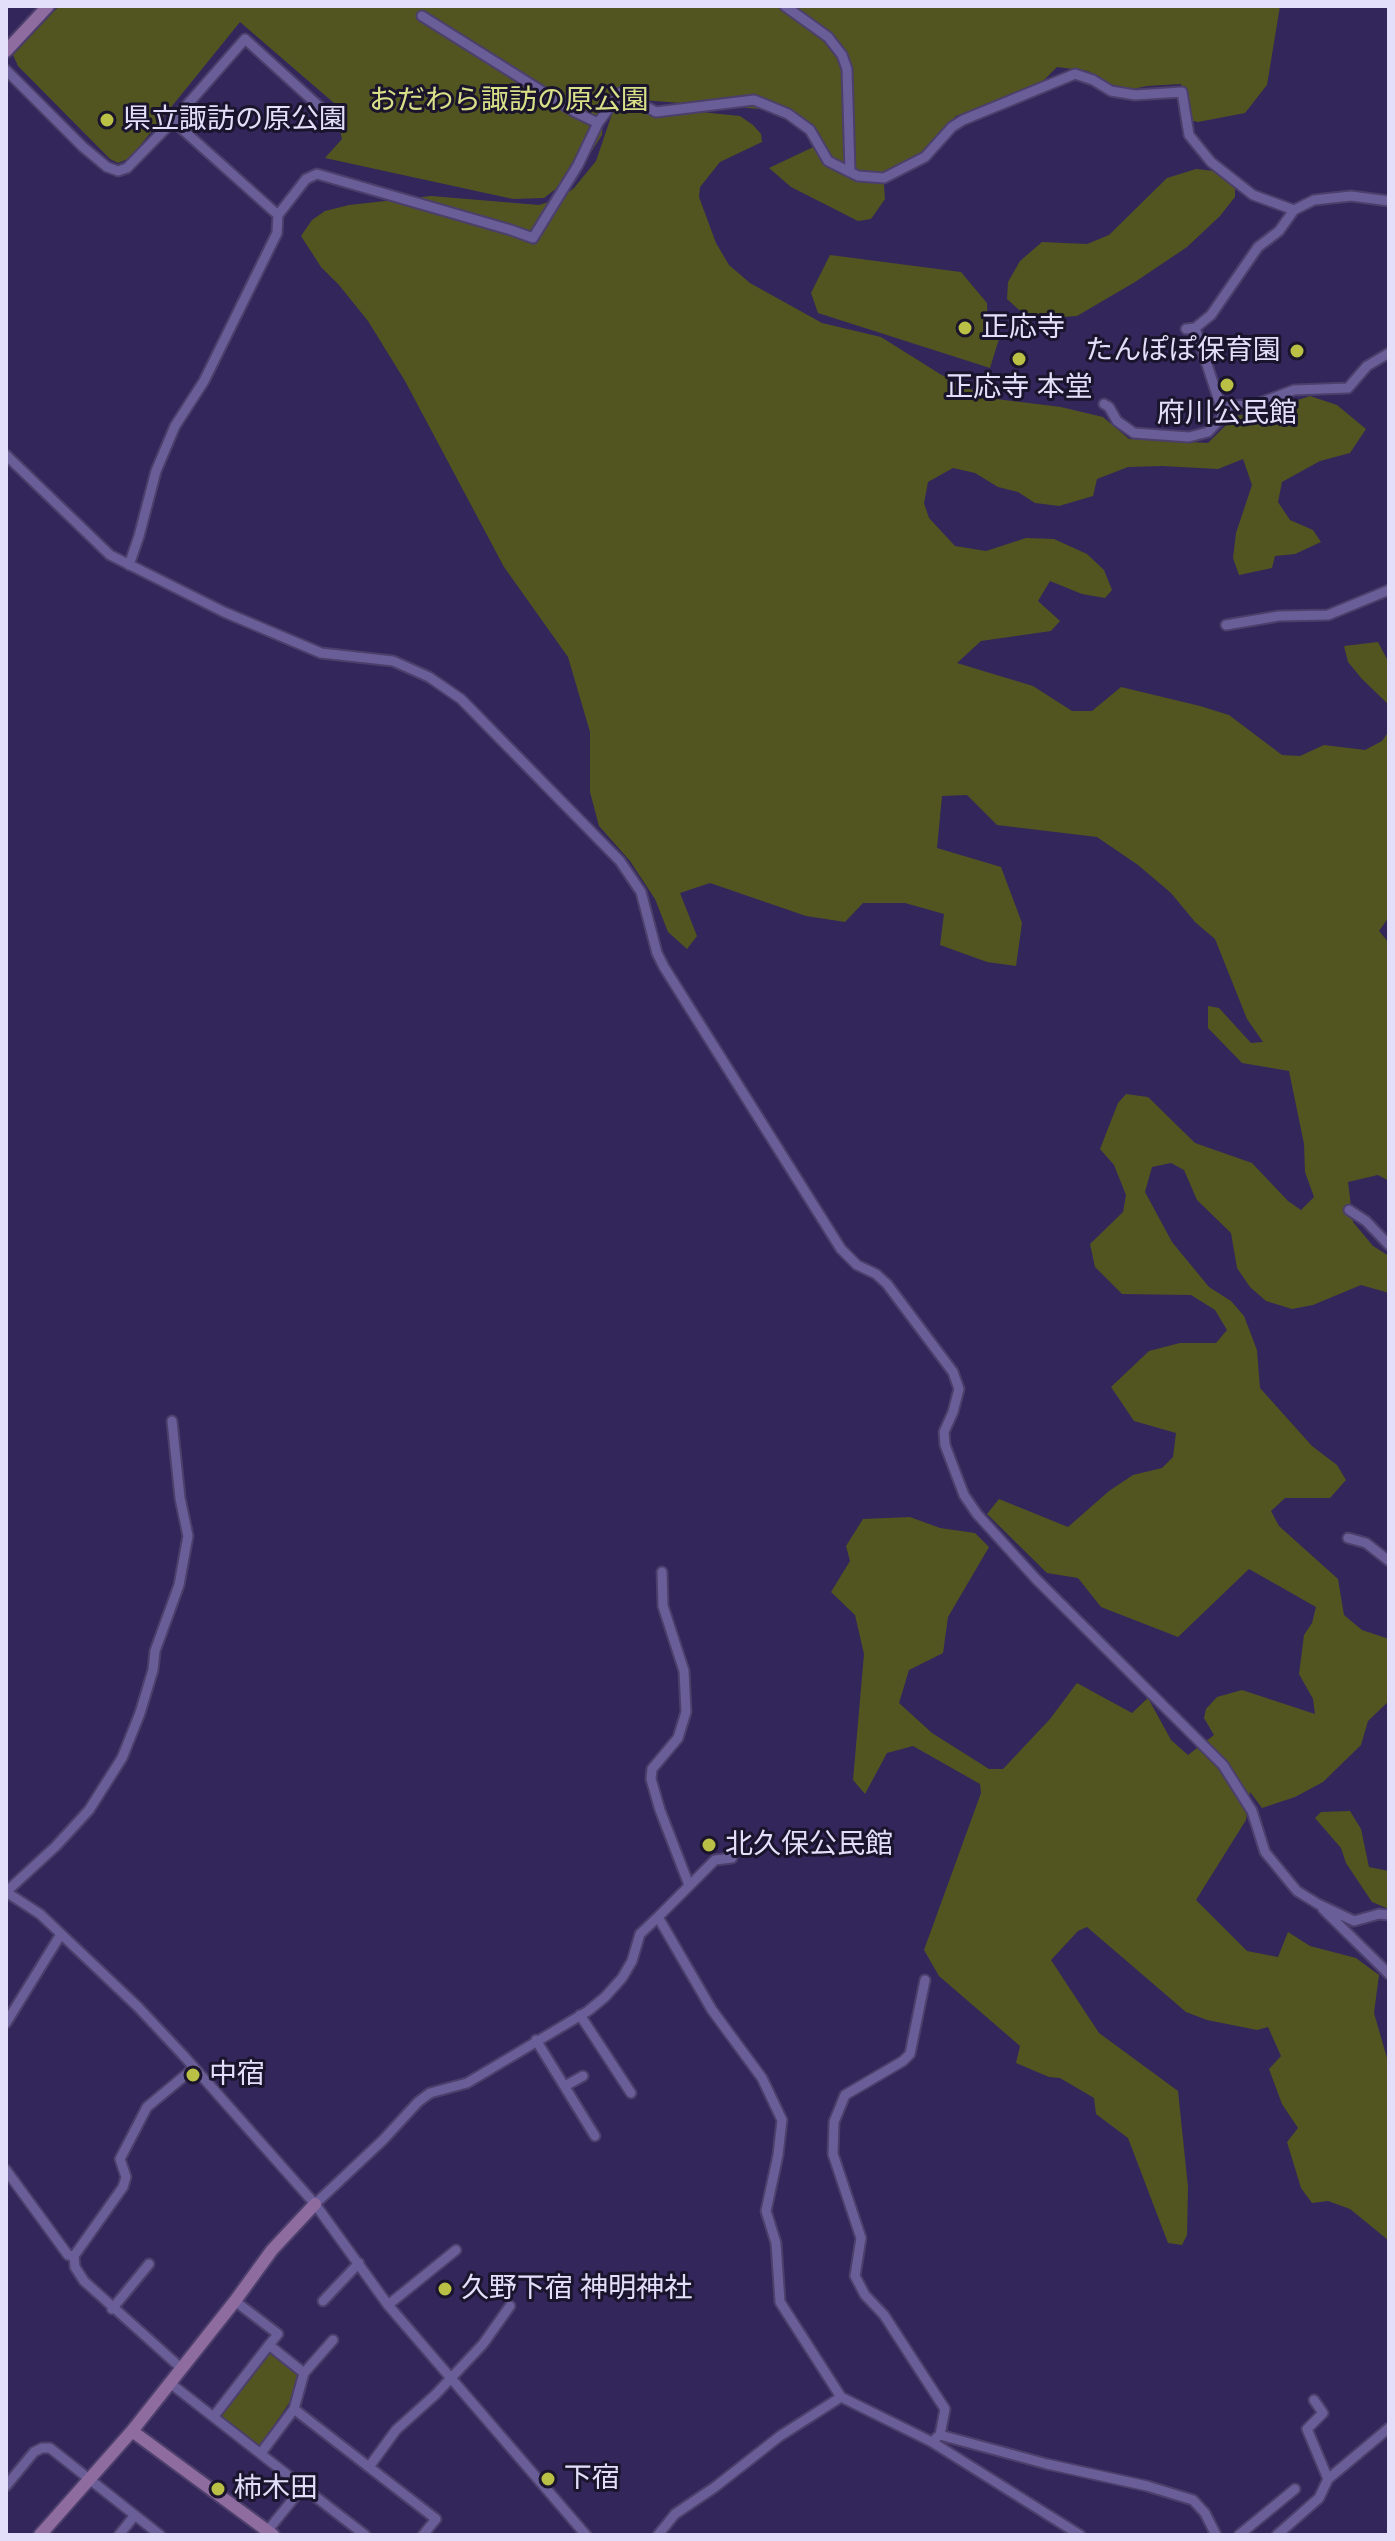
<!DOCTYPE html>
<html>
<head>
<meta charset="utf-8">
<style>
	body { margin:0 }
	#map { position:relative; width:1395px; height:2541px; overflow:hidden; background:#33265a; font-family:Montserrat,sans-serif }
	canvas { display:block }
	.frame { position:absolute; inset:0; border:8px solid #e3dffa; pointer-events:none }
</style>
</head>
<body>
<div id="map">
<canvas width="1395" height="2541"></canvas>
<div class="frame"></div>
</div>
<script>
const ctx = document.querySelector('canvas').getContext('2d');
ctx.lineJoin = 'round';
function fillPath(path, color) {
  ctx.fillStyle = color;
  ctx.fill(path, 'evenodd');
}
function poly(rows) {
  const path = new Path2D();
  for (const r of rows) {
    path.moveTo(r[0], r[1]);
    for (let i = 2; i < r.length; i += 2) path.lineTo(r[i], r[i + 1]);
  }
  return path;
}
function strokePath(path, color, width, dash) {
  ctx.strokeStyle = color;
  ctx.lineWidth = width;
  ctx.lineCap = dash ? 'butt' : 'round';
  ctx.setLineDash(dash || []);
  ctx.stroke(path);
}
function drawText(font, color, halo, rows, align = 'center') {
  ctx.font = font + ' Montserrat,"Noto Sans JP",sans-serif';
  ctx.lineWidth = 6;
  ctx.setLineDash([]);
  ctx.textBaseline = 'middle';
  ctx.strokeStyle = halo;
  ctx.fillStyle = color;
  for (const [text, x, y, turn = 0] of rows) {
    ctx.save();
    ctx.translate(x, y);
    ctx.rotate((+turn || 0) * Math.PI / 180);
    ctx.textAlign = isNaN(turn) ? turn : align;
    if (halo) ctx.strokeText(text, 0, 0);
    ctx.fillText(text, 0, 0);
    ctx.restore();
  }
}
fillPath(poly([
	[59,6,1280,6,1267,85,1245,113,1198,122,1184,119,1181,84,1147,86,1124,91,1115,90,1088,71,1057,67,1039,85,956,116,920,155,883,173,885,199,871,219,858,221,791,187,769,168,824,142,811,125,773,110,615,98,603,116,602,135,579,171,544,198,513,199,325,158,342,139,334,103,240,22,130,158,118,163,110,159,18,66,13,55],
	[642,106,740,116,753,125,761,134,762,142,720,162,700,187,699,197,716,243,729,265,750,283,822,323,881,337,940,374,988,398,1061,407,1103,417,1129,439,1208,443,1235,416,1267,410,1310,396,1337,405,1366,429,1350,453,1320,461,1282,482,1278,502,1290,520,1313,530,1321,542,1295,554,1275,556,1272,568,1239,575,1233,558,1236,533,1252,485,1243,459,1218,469,1162,466,1128,467,1097,479,1093,496,1059,506,1035,503,1018,492,998,487,975,473,953,468,928,482,924,503,929,518,955,546,986,551,1026,538,1054,539,1087,554,1104,570,1112,590,1105,598,1082,594,1050,581,1038,601,1060,621,1051,631,981,641,957,663,1033,686,1072,711,1092,711,1121,687,1200,706,1229,715,1282,755,1300,756,1324,745,1365,750,1382,741,1389,731,1389,917,1379,931,1389,943,1389,1181,1378,1175,1348,1182,1353,1222,1373,1246,1389,1256,1389,1293,1361,1285,1313,1305,1292,1309,1266,1301,1250,1287,1237,1268,1231,1233,1197,1200,1184,1170,1171,1163,1152,1167,1145,1192,1172,1242,1209,1287,1231,1301,1244,1316,1257,1350,1260,1388,1312,1446,1337,1465,1346,1480,1330,1498,1285,1498,1271,1511,1279,1526,1338,1579,1344,1615,1362,1630,1389,1639,1389,1701,1368,1721,1361,1745,1323,1782,1295,1797,1262,1808,1250,1792,1246,1820,1196,1900,1247,1951,1278,1957,1288,1932,1310,1946,1356,1958,1379,1975,1374,2013,1389,2065,1388,2240,1350,2209,1328,2201,1312,2203,1301,2188,1287,2142,1298,2128,1282,2104,1269,2069,1281,2056,1268,2027,1257,2030,1207,2020,1186,2012,1087,1927,1078,1931,1051,1960,1099,2033,1178,2091,1188,2187,1187,2235,1182,2245,1168,2243,1128,2138,1096,2114,1094,2098,1060,2078,1049,2077,1016,2063,1020,2046,939,1976,924,1950,981,1793,980,1784,913,1746,887,1753,865,1794,853,1780,864,1654,855,1615,831,1592,850,1561,846,1546,863,1519,910,1517,940,1528,975,1533,989,1547,948,1617,943,1653,909,1670,899,1703,932,1733,989,1769,1003,1769,1050,1719,1077,1683,1132,1713,1148,1698,1171,1740,1188,1755,1214,1735,1204,1718,1206,1709,1217,1697,1242,1690,1315,1714,1313,1699,1299,1674,1304,1635,1312,1623,1316,1607,1249,1569,1178,1637,1101,1607,1078,1578,1047,1573,987,1514,999,1499,1068,1527,1109,1491,1133,1475,1162,1468,1173,1457,1176,1433,1134,1421,1111,1387,1149,1351,1180,1343,1216,1343,1227,1330,1215,1310,1191,1295,1122,1294,1095,1267,1090,1244,1123,1212,1126,1195,1114,1165,1100,1149,1118,1103,1126,1094,1148,1097,1195,1143,1252,1163,1288,1201,1301,1210,1314,1197,1305,1172,1304,1144,1289,1071,1242,1063,1208,1028,1208,1006,1219,1008,1251,1043,1263,1042,1247,1019,1215,939,1195,922,1171,893,1138,865,1097,837,997,825,967,795,942,796,937,848,1001,867,1022,923,1016,966,987,962,940,945,944,914,905,903,863,903,845,922,806,916,710,883,680,893,697,936,687,949,668,932,655,899,630,861,599,826,590,792,590,732,568,657,504,567,405,381,368,321,339,285,321,267,301,236,312,220,325,211,349,205,431,196,539,205,561,198,574,188,596,161,613,111,622,107],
	[1196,169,1215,171,1235,179,1235,197,1220,216,1187,247,1135,282,1077,316,1035,319,1018,309,1007,299,1008,282,1020,261,1042,242,1087,244,1109,235,1167,178],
	[830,255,961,272,987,303,988,336,999,339,990,368,818,313,811,293],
	[1378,642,1389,663,1389,705,1362,679,1348,662,1344,646],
	[1350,1811,1361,1829,1369,1867,1389,1871,1389,1909,1372,1902,1346,1863,1341,1848,1315,1818,1321,1812],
	[271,2352,304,2381,260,2446,220,2415]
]), '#525520');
const street = poly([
	[785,6,828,37,842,55,847,69,850,172],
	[422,16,575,112,598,123,620,93,656,112,754,100,788,114,810,130,828,161,858,176,884,178,925,157,952,127,963,120,1075,74,1093,80,1111,91,1135,95,1182,92,1189,135,1211,162,1253,195,1294,210,1314,200,1351,196,1389,201],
	[6,70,83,147,107,167,118,171,127,168,173,121,245,39,321,108],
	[173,121,278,215],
	[1195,328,1219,401,1229,406,1254,405,1294,390,1348,388,1367,366,1389,353],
	[1186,329,1195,328,1211,315,1258,247,1279,231,1294,210],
	[1104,404,1109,407,1117,421,1134,433,1189,437,1208,432,1222,417,1219,401],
	[6,455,110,555,224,612,321,653,393,661,429,677,461,699,620,861,641,892,657,953,664,967,841,1249,857,1265,876,1274,887,1284,953,1372,959,1389,953,1412,944,1432,945,1445,964,1495,977,1514,1036,1579,1223,1765,1252,1811,1265,1852,1297,1891,1318,1904,1354,1921,1379,1914,1389,1915],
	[129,565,139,536,156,471,175,426,204,381,277,233,278,215,306,179,317,174,511,230,533,238,578,165,598,123],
	[1226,625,1279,616,1328,615,1389,590],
	[1349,1210,1366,1221,1389,1245],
	[1348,1538,1366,1543,1389,1561],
	[662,1572,663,1606,684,1671,686,1712,678,1738,652,1769,651,1779,660,1810,689,1885],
	[6,1892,40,1914,138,2007,183,2055,315,2204,388,2305,586,2535],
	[6,1892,56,1846,89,1810,122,1758,140,1713,153,1670,155,1651,179,1585,188,1536,180,1498,172,1421],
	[1323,1909,1389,1974],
	[658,1917,715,1860,732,1858],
	[925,1980,910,2054,903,2061,845,2095,834,2122,833,2154,861,2238,855,2276,865,2295,884,2315,945,2409,940,2435],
	[580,2015,631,2093],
	[6,2023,61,1934],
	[536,2040,595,2136],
	[565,2086,583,2076],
	[6,2170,68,2255,74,2256],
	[315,2204,383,2140,418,2102,430,2093,467,2083,588,2011,605,1997,622,1978,632,1961,640,1934,658,1917,712,2010,762,2078,782,2120,778,2155,766,2211,776,2243,780,2302,841,2397,932,2442,1080,2535],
	[235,2301,278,2334,269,2345,304,2373,294,2409,261,2453],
	[323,2301,359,2263],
	[388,2305,456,2250],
	[112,2309,149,2264],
	[181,2368,84,2281,75,2267,74,2256,123,2187,126,2177,120,2159,147,2107,194,2068],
	[304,2373,333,2340],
	[170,2383,303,2487],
	[1314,2400,1323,2413,1307,2429,1328,2479],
	[294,2409,436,2519,423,2535],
	[214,2416,269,2345],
	[936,2438,940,2435,1047,2464,1147,2486,1193,2500,1205,2513,1216,2535],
	[369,2467,396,2430,436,2394,483,2344,510,2306],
	[6,2486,34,2452,42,2448,50,2448,160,2535],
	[119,2535,135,2515],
	[264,2535,303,2487,365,2535],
	[658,2535,675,2514,715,2487,780,2436,841,2397],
	[1239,2535,1295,2489],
	[1277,2535,1319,2498,1328,2479,1389,2428]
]);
const secondary = poly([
	[6,51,48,6],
	[132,2431,273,2535],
	[40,2535,132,2431,235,2301,272,2250,315,2204]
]);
strokePath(street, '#4c3f6b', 13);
strokePath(secondary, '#4c3f6b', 16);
strokePath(street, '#695e97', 9);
strokePath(secondary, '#8f6ca0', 12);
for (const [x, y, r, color] of [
	[107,120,8,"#bac045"],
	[965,328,8,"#bac045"],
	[1297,351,8,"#bac045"],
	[1019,359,8,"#bac045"],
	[1227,385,8,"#bac045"],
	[709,1845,8,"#bac045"],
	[193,2075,8,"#bac045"],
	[445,2289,8,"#bac045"],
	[548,2479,8,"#bac045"],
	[218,2489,8,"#bac045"]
]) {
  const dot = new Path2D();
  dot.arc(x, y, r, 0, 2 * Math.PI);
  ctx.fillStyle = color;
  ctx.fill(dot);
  strokePath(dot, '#1a152c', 3);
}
drawText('28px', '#dae088', '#1a152c', [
	["おだわら諏訪の原公園",509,101]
]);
drawText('28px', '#e3dffa', '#1a152c', [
	["県立諏訪の原公園",123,120],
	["正応寺",981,328],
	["たんぽぽ保育園",1281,351,"right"],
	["正応寺 本堂",1019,388,"center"],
	["府川公民館",1227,414,"center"],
	["北久保公民館",725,1845],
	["中宿",209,2075],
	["久野下宿 神明神社",461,2289],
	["下宿",564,2479],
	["柿木田",234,2489]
], 'left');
</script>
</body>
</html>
